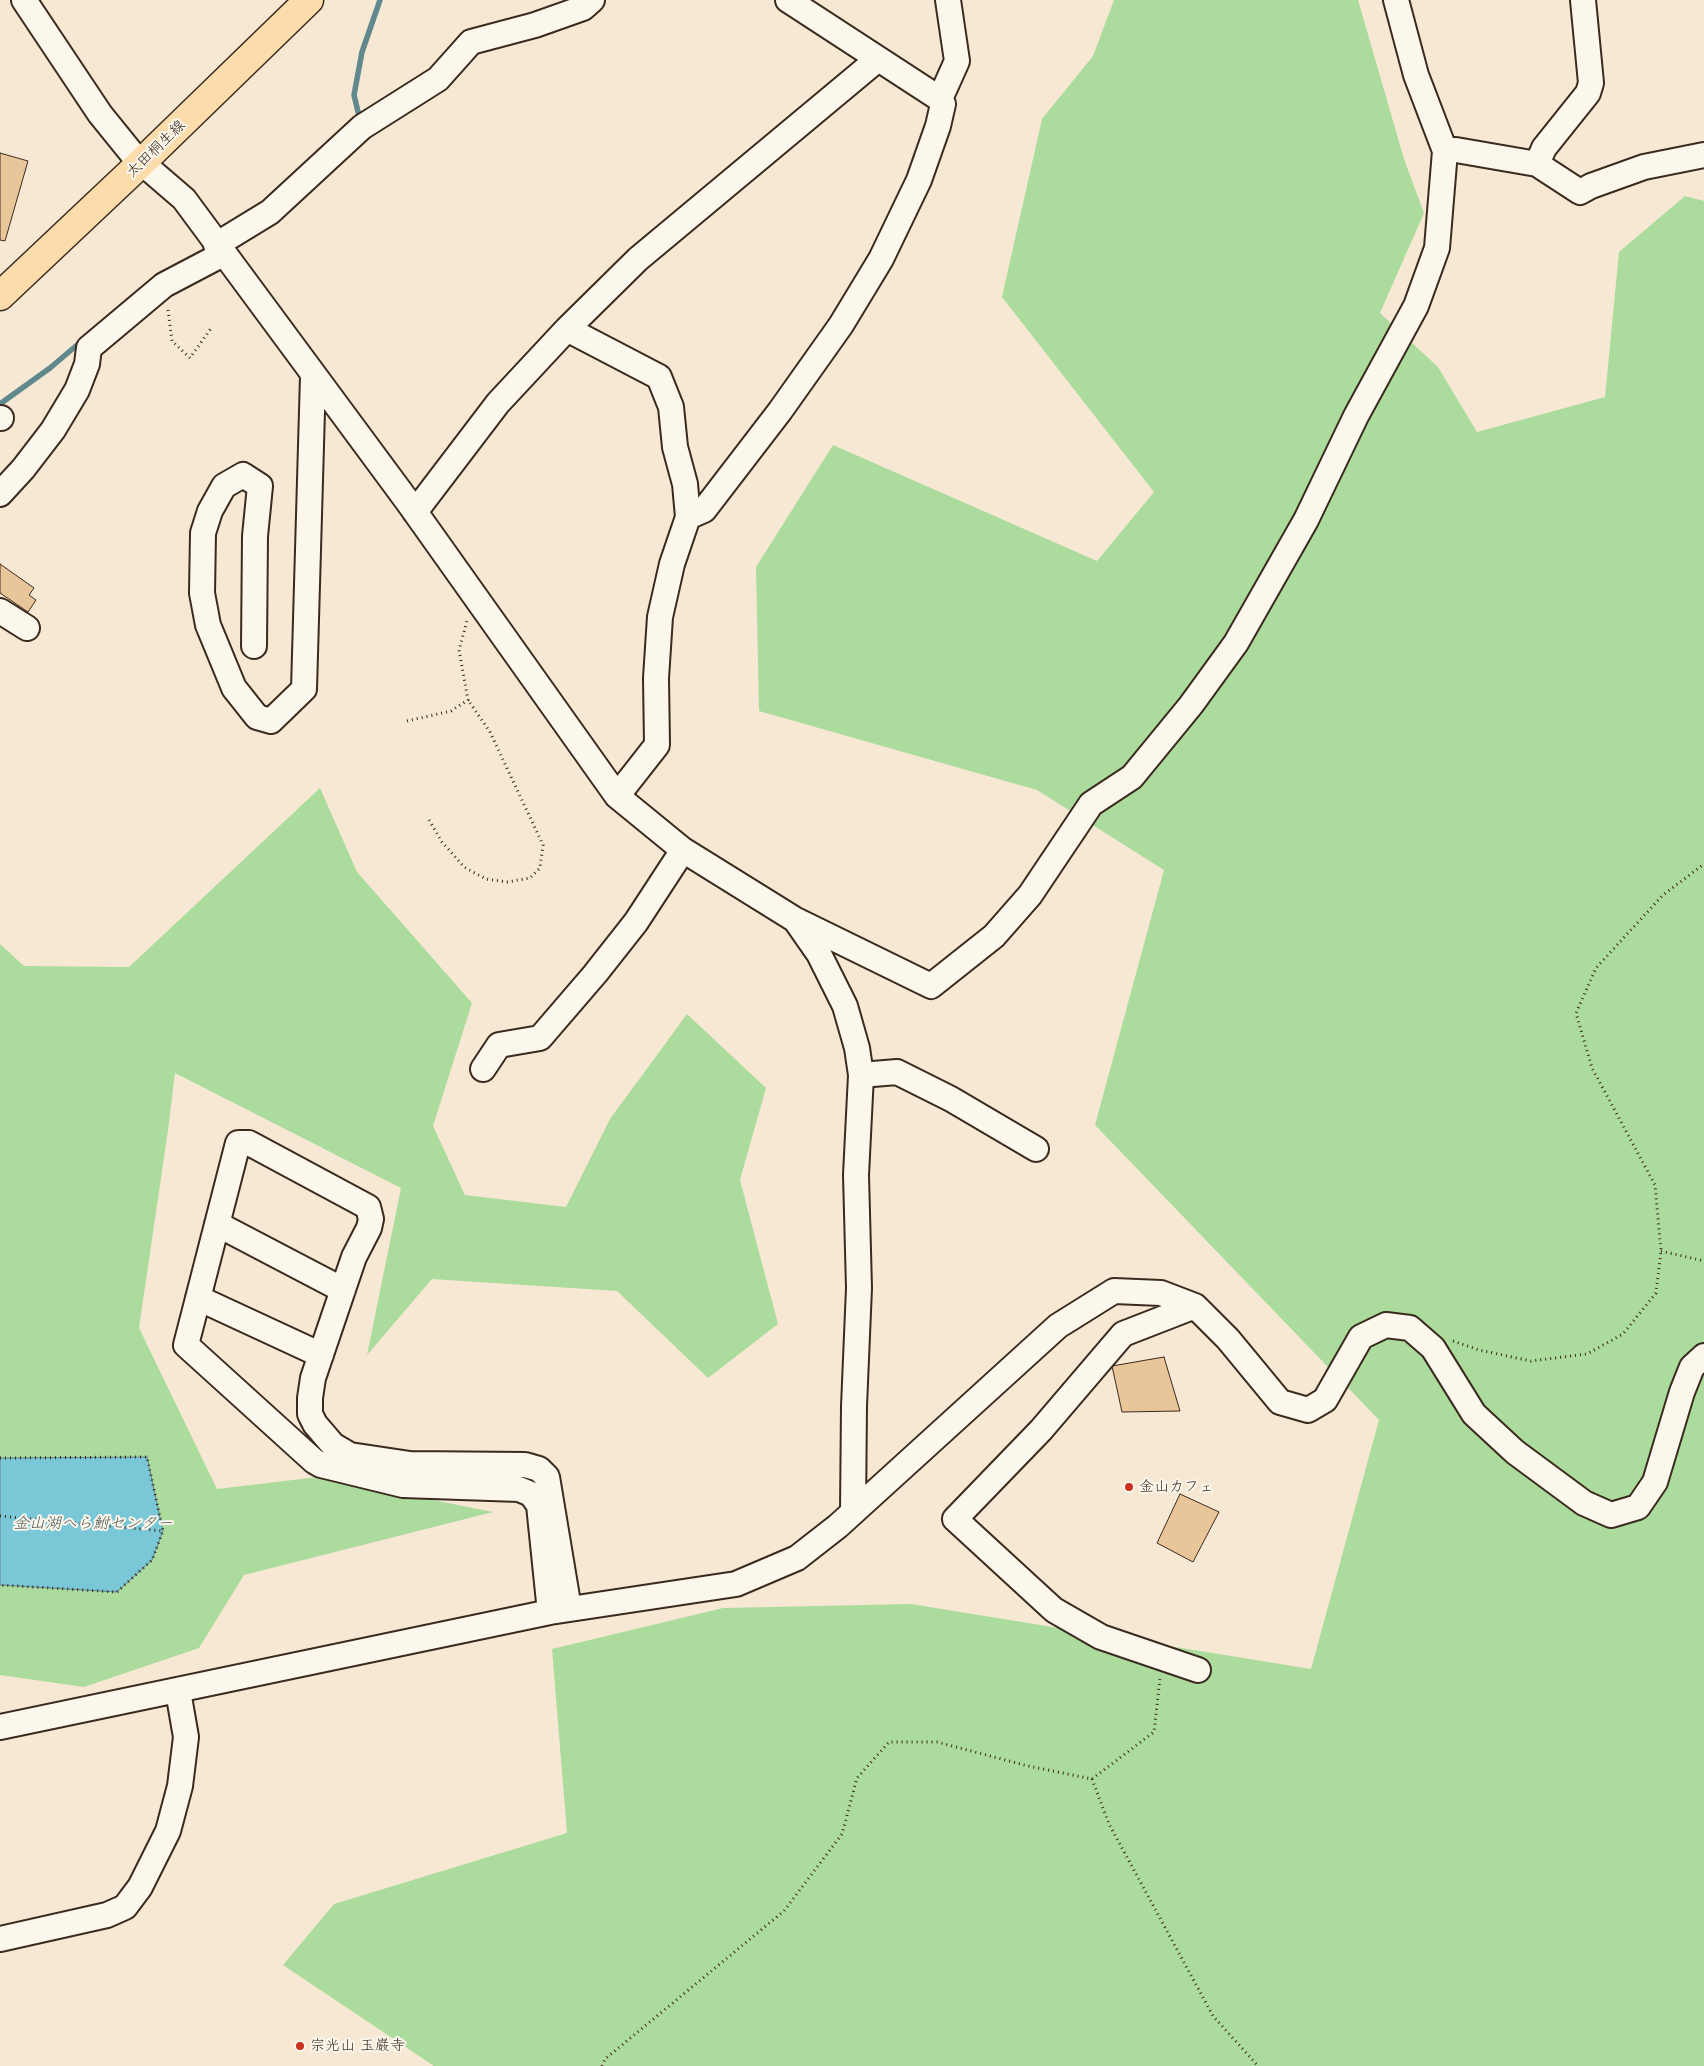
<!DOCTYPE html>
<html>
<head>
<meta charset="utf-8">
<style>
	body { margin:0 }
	canvas { display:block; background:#f6e8d3 }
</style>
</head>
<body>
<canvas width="1704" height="2066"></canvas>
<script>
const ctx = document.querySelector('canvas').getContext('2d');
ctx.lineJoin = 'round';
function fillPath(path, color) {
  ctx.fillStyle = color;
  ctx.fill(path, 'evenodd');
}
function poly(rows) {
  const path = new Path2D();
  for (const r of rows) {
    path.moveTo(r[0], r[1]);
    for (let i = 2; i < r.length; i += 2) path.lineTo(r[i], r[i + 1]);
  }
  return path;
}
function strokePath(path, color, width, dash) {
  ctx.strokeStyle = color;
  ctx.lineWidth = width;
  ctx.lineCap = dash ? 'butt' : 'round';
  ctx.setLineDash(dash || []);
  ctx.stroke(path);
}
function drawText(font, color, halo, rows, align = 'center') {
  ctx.font = font + ' "Playpen Sans","Klee One",sans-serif';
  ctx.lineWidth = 4;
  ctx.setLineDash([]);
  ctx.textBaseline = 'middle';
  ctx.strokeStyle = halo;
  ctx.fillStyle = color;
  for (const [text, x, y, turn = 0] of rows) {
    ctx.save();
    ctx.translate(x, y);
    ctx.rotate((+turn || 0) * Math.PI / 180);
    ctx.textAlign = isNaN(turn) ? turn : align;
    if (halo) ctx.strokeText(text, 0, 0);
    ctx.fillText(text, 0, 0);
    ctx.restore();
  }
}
fillPath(poly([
	[1114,0,1358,0,1404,159,1424,213,1380,313,1438,367,1477,432,1605,397,1619,252,1685,196,1704,201,1704,2066,434,2066,283,1965,334,1904,567,1833,552,1649,723,1608,911,1604,1311,1669,1379,1420,1095,1125,1164,870,1037,790,759,711,756,567,833,445,1097,561,1154,492,1002,297,1042,119,1093,56],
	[320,788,357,872,472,1003,433,1126,465,1195,566,1207,610,1119,687,1014,766,1088,740,1180,778,1324,708,1378,617,1291,432,1279,367,1355,401,1188,175,1073,168,1130,139,1328,217,1489,318,1477,493,1512,244,1575,199,1648,84,1687,0,1675,0,944,24,966,129,967]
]), '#acdc9d');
const water = poly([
	[147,1457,163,1531,152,1560,117,1592,0,1585,0,1458,147,1457]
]);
fillPath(water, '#79c7d7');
strokePath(water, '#60888d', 1);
strokePath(poly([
	[360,120,354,95,362,52,380,0],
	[0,404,50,368,83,340]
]), '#60888d', 5.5);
const building = poly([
	[0,153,28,161,5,241,0,240,0,153],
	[0,564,34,588,29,595,36,600,28,612,0,593,0,564],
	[1164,1357,1180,1411,1122,1412,1112,1366,1164,1357],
	[1180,1494,1219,1512,1193,1562,1157,1543,1180,1494]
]);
fillPath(building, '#e9c59a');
strokePath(building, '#3b2a1e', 1);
const minor = poly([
	[24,0,100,114,134,156,184,199,408,502,617,796,683,850,794,919,931,986,994,936,1030,895,1091,804,1132,777,1191,705,1236,643,1306,520,1356,416,1416,306,1437,248,1445,151,1416,75,1396,0],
	[940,99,957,61,948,0],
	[1445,151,1456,150,1537,164,1580,192,1591,186,1644,167,1704,155],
	[1537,164,1544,148,1588,93,1591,83,1583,0],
	[216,245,270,212,362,127,438,79,471,42,535,25,583,8,592,0],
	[567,329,659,377,671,407,675,447,685,484,688,517],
	[0,418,1,418],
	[0,494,23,469,53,430,77,390,87,364,89,348,164,285,223,254],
	[415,512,498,403,567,329,638,259,878,59],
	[0,611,27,628],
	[254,646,255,536,260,486,243,475,224,486,210,511,203,533,202,593,208,625,234,688,257,717,271,721,304,689,313,376],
	[617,796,657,745,656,678,660,617,672,564,688,517,704,510,780,411,841,325,881,259,919,180,938,126,943,104,940,99,788,0],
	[796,921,819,954,845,1006,857,1048,861,1075,856,1175,859,1288,854,1406,853,1511],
	[483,1069,499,1045,540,1038,595,974,636,922,683,850],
	[861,1075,897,1072,951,1099,1036,1149],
	[217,1224,343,1290],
	[198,1298,321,1355],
	[1195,1306,1123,1334,1041,1430,955,1519,1054,1610,1101,1637,1198,1670],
	[550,1612,539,1505,531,1494,519,1489,403,1485,321,1465,314,1461,186,1345,238,1143,249,1143,368,1207,371,1219,369,1228,354,1257,313,1378,310,1398,310,1414,315,1424,333,1445,350,1455,410,1464,525,1465,539,1469,547,1477,569,1609],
	[0,1727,550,1612,736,1584,797,1558,838,1526,1058,1326,1114,1291,1161,1293,1195,1306,1228,1339,1280,1402,1308,1410,1325,1400,1361,1337,1386,1325,1410,1328,1433,1348,1474,1414,1515,1452,1584,1503,1611,1515,1638,1507,1655,1482,1682,1392,1692,1367,1704,1356],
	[0,1939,107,1915,125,1907,140,1887,168,1831,180,1786,186,1737,178,1691]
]);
const major = poly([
	[0,296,141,163,309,0]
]);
strokePath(minor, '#3b2a1e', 28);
strokePath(major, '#3b2a1e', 31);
strokePath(poly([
	[168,310,172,341,190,358,212,327],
	[407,721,451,711,468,700,459,650,467,621],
	[429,820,442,842,464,867,486,879,507,882,530,878,540,868,543,845,490,732,468,700],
	[1661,1251,1704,1261],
	[1453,1341,1479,1350,1531,1361,1587,1354,1623,1334,1656,1293,1661,1251,1655,1185,1592,1068,1576,1013,1596,968,1663,895,1704,864],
	[0,1458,147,1457,163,1531,152,1560,117,1592,0,1585],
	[0,1516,163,1531],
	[1092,1779,1109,1824,1213,2016,1258,2066],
	[602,2066,605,2059,784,1911,842,1834,857,1778,889,1742,937,1742,1028,1766,1092,1779,1154,1732,1160,1678]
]), '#3b2a1e', 3, [1, 4]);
strokePath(minor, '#fbf7ec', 24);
strokePath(major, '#fddcac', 28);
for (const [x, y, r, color] of [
	[1129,1487,5,"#c8321e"],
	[300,2046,5,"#c8321e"]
]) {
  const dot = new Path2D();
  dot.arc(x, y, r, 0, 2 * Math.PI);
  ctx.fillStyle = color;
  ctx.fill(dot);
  strokePath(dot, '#fbf7ec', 2);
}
drawText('15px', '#3b2a1e', '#fbf7ec', [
	["太田桐生線",156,149,-44]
]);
drawText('15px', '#3b2a1e', '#fbf7ec', [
	["金山カフェ",1139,1487],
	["宗光山 玉巌寺",310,2046]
], 'left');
drawText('italic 16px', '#4e5956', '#fbf7ec', [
	["金山湖へら鮒センター",93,1524]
]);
</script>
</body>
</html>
